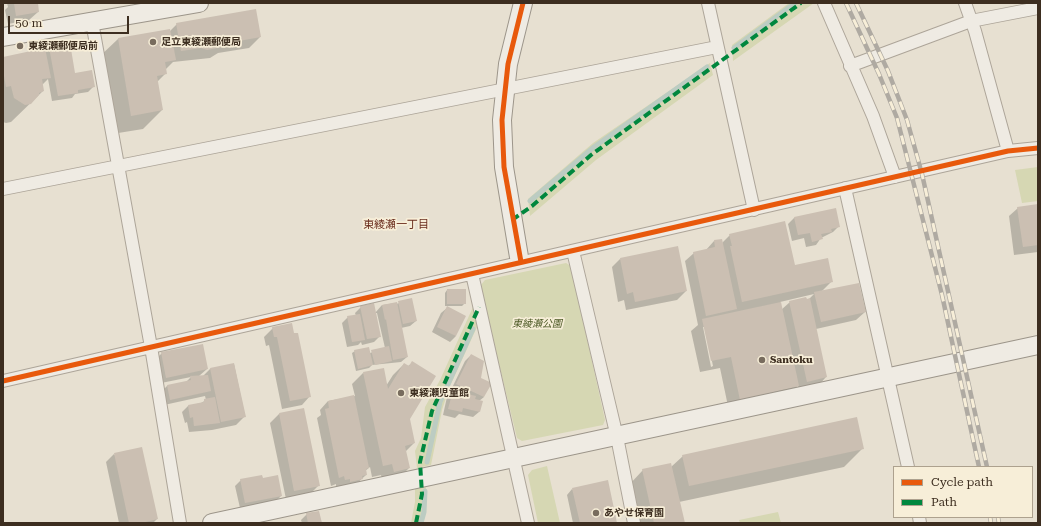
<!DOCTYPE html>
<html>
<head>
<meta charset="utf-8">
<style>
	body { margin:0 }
	#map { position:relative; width:1041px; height:526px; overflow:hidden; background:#e7e0d1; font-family:"Roboto Serif",serif }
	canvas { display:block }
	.frame { position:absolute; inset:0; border:4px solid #3d2e20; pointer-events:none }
	.legend { position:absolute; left:893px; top:466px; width:140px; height:52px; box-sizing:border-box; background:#f7eed8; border:1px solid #ada18e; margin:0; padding:5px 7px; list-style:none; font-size:12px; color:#3d2e20 }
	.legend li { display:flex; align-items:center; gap:8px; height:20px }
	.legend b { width:20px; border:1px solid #ada18e }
	.scale { position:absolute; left:8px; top:16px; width:121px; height:18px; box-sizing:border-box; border:2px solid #3d2e20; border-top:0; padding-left:5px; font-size:12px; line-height:14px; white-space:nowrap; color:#3d2e20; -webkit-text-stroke:3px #f7eed8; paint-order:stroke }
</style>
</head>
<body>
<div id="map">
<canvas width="1041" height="526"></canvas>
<div class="frame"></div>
<ul class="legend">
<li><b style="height:5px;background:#e8590c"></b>Cycle path</li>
<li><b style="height:5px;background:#00873e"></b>Path</li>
</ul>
<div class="scale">50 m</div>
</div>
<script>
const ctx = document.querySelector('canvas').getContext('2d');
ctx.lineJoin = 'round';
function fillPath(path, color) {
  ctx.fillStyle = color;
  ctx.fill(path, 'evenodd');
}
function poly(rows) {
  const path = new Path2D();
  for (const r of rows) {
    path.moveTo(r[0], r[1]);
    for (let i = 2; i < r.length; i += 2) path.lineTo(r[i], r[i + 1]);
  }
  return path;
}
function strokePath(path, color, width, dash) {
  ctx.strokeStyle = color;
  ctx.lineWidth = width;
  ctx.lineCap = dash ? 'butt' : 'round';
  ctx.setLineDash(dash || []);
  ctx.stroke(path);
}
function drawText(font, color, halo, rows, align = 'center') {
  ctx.font = font + ' "Roboto Serif","Noto Sans JP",serif';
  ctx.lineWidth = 3.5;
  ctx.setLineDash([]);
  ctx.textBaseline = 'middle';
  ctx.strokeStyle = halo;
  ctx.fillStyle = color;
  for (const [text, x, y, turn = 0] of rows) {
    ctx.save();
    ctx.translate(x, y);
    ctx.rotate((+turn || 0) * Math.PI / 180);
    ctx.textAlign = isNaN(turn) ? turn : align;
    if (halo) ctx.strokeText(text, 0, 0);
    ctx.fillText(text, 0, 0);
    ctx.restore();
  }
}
fillPath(poly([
	[789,3,814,3,733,61,732,45],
	[710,63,713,75,596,160,530,216,528,199,593,143],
	[1038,167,1038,201,1022,203,1015,170],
	[566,263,571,266,605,420,603,425,522,441,517,438,480,286,485,280],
	[473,307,477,327,450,386,442,410,431,465,417,468,415,451,421,438,425,407,440,380],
	[547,466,560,523,538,523,528,475,532,470],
	[426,487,423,523,411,523,415,502,415,489],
	[778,512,781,523,740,523,739,520]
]), '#d6d7b3');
fillPath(poly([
	[7,3,37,3,38,12,29,20,8,24,5,10,8,7],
	[177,24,260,37,249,48,218,53,210,58,173,62,165,70,166,73,157,82,162,110,143,129,112,134,99,57,118,39,170,31],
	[50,48,74,75,94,86,88,92,75,94,72,98,52,101,48,79,42,85,43,91,11,122,6,123,3,122,3,58,45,52],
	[1038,205,1038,252,1014,255,1009,216,1018,208],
	[835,209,839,226,833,232,821,238,816,245,806,247,804,238,792,241,788,224,794,218],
	[730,235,794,266,832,281,821,292,865,312,856,320,816,329,826,377,818,386,799,390,798,385,787,397,729,411,720,368,700,372,691,331,698,325,685,261,694,253,706,250,714,241,722,243],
	[814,294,808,300,790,302,781,310,780,302],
	[703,327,705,327,713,366,711,367],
	[620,259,686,291,677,300,626,310,624,300,618,302,612,267],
	[447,290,465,303,462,306,445,306,445,293],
	[411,300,416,321,410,326,401,328,407,357,401,362,372,365,369,368,356,371,352,353,355,351,370,353,385,348,377,313,375,313,380,336,374,342,362,345,361,342,358,345,347,347,342,323,348,317,356,316,355,313,361,307,375,313,382,305,396,303,396,304],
	[447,308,456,336,450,342,432,332,441,313],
	[273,328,310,396,302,405,282,409,269,345,266,346,264,337],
	[162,353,207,369,199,376,203,376,210,369,234,364,245,416,236,425,212,430,189,432,187,422,185,423,182,412,188,406,201,403,206,400,205,396,164,405,161,392,167,386,186,382,191,377,161,383,156,359],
	[471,355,480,378,484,397,479,401,479,412,473,417,459,414,455,418,443,415,447,397,454,391,451,390,465,361],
	[412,363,409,419,414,443,405,452,409,468,398,479,383,482,381,475,372,477,370,467,365,471,366,475,353,487,336,488,336,484,331,486,317,418,321,415,320,410,328,401,355,396,352,384,363,373,386,386,393,375,404,364,408,366],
	[303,409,319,485,310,494,286,499,270,423,279,414],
	[863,448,844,467,679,502,684,523,636,523,628,486,643,470,671,467,683,456],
	[114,454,157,519,153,523,119,523,106,462],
	[241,480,281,496,275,502,240,508,235,486],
	[572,489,616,523,573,523,567,495],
	[307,514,321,523,302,523,301,520]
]), '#0003');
strokePath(poly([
	[734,48,795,3],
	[530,201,594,147,707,67],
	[427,462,440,402,473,329],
	[421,523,424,512,425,491]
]), '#bcccc2', 5);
fillPath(poly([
	[14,3,38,3,39,12,16,16],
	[256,9,261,37,227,43,228,45,222,47,207,50,201,48,181,51,176,23],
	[170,29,176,60,165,62,167,74,157,76,163,110,131,116,118,38],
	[70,43,75,73,92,70,95,87,78,90,78,93,58,96,49,47],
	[45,48,51,78,42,79,44,91,39,93,39,95,31,104,25,105,14,98,11,86,6,87,3,70,3,57],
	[1038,204,1038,245,1023,247,1017,207],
	[836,208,840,227,831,229,832,232,821,234,823,239,812,242,810,233,798,235,794,217],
	[785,221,795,265,828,258,833,282,742,302,730,246,732,246,729,234],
	[722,239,737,309,706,316,693,252,715,247,714,240],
	[678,246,687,291,635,302,633,292,627,294,620,258],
	[859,283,866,312,821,322,814,292],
	[447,289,466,289,466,304,447,304],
	[806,297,807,299,810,298,827,377,807,382,789,301],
	[412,298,417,321,403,324,398,301],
	[397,302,408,357,393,360,386,319,385,320,382,305],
	[781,302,799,386,740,400,731,357,711,361,702,319],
	[374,303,381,337,367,339,360,306],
	[447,306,466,316,456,336,437,327],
	[360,314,365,340,352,342,347,316],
	[292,323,294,333,298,333,311,397,290,401,277,337,274,337,272,327],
	[203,344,208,369,166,378,161,352],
	[389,346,392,361,375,365,371,350],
	[369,347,373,365,358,369,354,350],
	[471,354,484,361,481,378,492,383,484,397,456,384],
	[412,361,436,376,410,419,415,443,405,446,410,468,394,472,392,464,383,466,363,372,384,368,388,389,404,363,409,366],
	[234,363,246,417,221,422,210,368],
	[208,375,211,391,170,400,167,385,191,380,190,376],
	[453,391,476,396,475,399,483,401,480,412,463,408,462,412,448,409],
	[354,395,369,468,366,469,367,475,362,476,363,479,350,482,350,479,345,480,344,476,339,478,325,409,329,408,328,401],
	[215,397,220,423,194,426,193,417,190,418,188,405,204,402,204,399],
	[304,408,320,486,294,491,279,413],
	[857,417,864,449,689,486,682,455],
	[142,447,158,519,141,523,129,523,114,453],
	[671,463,685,523,654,523,642,469],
	[262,475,263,478,278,475,282,496,245,503,240,479],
	[608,480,617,523,580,523,572,488],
	[319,511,322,523,308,523,306,513]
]), '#cbbfb2');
const street = poly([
	[708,3,754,210],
	[824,3,873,116,895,177],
	[965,3,975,31,1008,151],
	[92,22,151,347,180,523],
	[850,66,971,21,1038,8],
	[845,188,908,467],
	[3,189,717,47],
	[573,251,617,437,634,523],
	[472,274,528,523],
	[3,381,1008,151,1038,148],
	[919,517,920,523]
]);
const secondary = poly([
	[3,37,199,3],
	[519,257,504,167,502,120,508,64,523,3],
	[212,523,1038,345]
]);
strokePath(street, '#ada599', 14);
strokePath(secondary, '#9c958a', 20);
strokePath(street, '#efebe3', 12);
strokePath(secondary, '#efebe3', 18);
const rail = poly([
	[846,3,879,74,897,118,942,295,979,467],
	[856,3,888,71,907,120,922,174,987,467],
	[990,517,991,523],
	[998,517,999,523]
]);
strokePath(rail, '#afaaa2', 4.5);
strokePath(rail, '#f7eed8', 3, [9]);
strokePath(poly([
	[512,220,532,206,591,155,801,3],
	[416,523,422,494,420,462,432,411,479,307]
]), '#00873e', 4, [8, 4]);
strokePath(poly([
	[521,262,504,167,502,120,508,64,523,3],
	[3,381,1008,151,1038,148]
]), '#e8590c', 5);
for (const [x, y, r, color] of [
	[153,42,4,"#786c5e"],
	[20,46,4,"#786c5e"],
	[762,360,4,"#786c5e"],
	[401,393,4,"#786c5e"],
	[596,513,4,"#786c5e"]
]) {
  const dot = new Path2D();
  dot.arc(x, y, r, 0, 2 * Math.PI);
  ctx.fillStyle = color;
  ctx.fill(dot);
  strokePath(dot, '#f7eed8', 1.5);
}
drawText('bold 10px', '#3d2e20', '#f7eed8', [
	["足立東綾瀬郵便局",161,42],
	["東綾瀬郵便局前",28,46],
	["Santoku",770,360],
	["東綾瀬児童館",409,393],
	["あやせ保育園",604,513]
], 'left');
drawText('italic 10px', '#4d5a26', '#f7eed8', [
	["東綾瀬公園",537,324]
]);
drawText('11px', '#6b2e1e', '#f7eed8', [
	["東綾瀬一丁目",396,225]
]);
</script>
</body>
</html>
